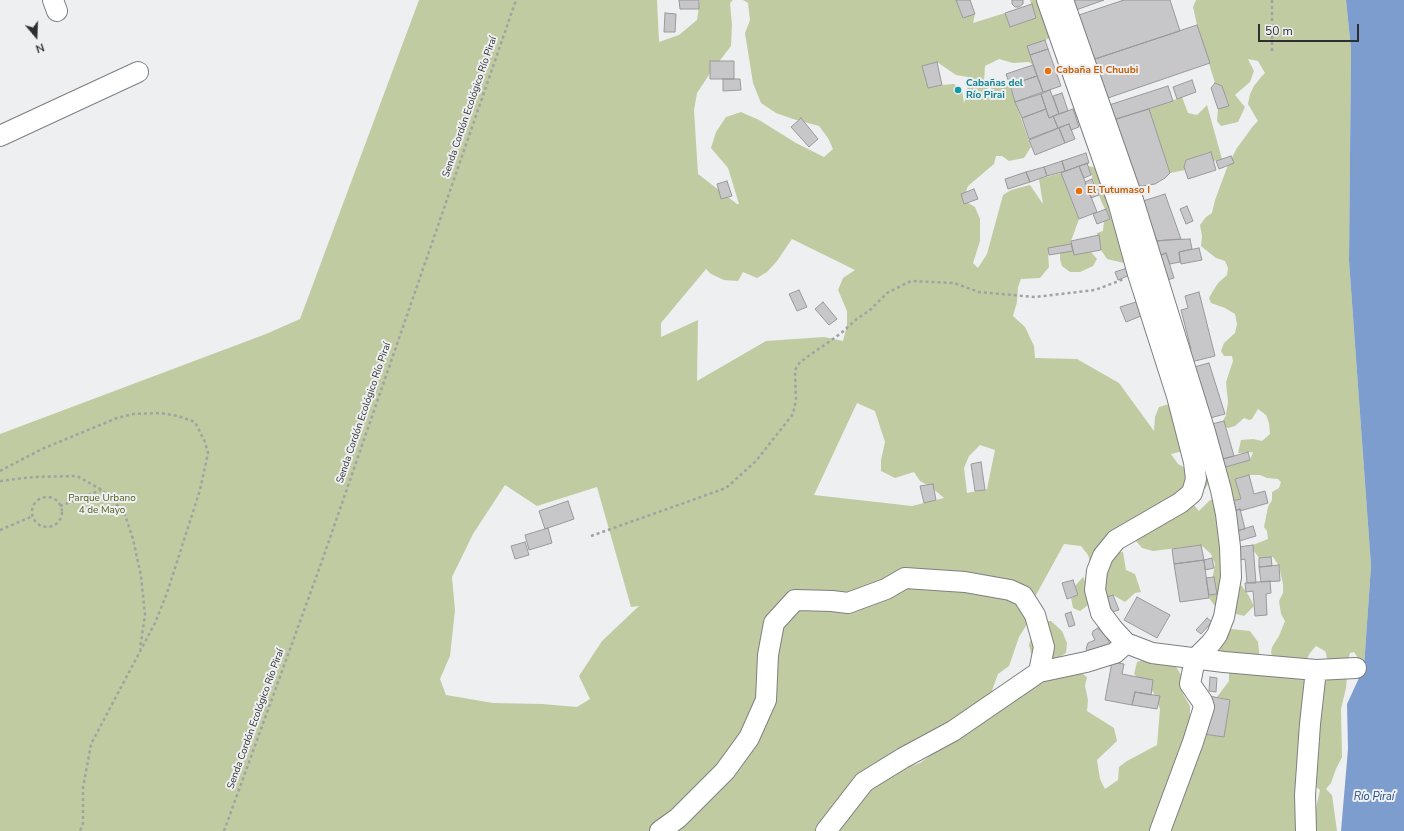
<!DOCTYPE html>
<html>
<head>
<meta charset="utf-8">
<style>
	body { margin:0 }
	#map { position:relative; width:1404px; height:831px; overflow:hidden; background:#eeeff1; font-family:"Nunito Sans",sans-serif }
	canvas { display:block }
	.north { position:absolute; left:16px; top:16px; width:40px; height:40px; -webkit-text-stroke:3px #eeeff1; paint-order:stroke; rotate:161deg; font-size:11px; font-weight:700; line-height:16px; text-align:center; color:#2e2e2f }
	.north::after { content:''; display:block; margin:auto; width:14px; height:18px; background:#2e2e2f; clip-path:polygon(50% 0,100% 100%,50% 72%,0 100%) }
	.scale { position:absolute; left:1258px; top:24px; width:101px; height:18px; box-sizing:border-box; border:2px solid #2e2e2f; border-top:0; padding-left:5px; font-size:12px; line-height:14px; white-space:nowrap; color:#2e2e2f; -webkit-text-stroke:3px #eeeff1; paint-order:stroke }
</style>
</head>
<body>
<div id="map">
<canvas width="1404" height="831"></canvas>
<div class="north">N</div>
<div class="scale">50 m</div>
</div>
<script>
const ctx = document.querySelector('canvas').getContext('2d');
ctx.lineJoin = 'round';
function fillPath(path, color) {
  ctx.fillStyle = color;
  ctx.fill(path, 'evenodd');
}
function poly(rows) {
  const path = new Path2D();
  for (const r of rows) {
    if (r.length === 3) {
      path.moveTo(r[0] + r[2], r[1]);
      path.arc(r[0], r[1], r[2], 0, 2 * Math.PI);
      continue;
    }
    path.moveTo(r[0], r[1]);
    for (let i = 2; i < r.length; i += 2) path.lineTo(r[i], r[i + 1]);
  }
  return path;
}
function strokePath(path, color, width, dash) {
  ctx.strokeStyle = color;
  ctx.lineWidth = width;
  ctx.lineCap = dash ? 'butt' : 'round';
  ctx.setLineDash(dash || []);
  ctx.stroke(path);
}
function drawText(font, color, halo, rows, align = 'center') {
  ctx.font = font + ' "Nunito Sans",sans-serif';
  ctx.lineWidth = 4;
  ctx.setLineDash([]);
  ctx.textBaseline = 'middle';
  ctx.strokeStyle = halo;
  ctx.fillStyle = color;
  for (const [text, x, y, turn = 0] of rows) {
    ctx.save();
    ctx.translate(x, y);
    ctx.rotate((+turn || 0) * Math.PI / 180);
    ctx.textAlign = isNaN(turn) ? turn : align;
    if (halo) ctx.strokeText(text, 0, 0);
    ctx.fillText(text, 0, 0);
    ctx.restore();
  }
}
fillPath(poly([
	[419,0,657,0,659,42,679,35,697,20,700,0,733,0,730,3,732,25,731,46,711,72,697,93,694,110,698,174,737,204,739,204,728,168,711,148,716,132,726,117,741,112,759,120,796,143,824,157,833,149,828,138,819,126,793,119,776,113,761,103,753,83,745,33,750,20,748,3,743,0,956,0,963,18,975,14,973,23,1005,13,1010,27,1036,18,1030,0,1054,0,1052,37,1045,40,1033,65,1029,62,1013,63,999,59,985,66,984,82,989,91,994,85,1008,81,1031,147,1024,158,1009,161,1002,156,996,156,994,164,968,186,963,200,975,207,980,219,980,241,973,263,978,268,987,254,1003,195,1011,190,1030,185,1043,204,1039,179,1061,173,1079,219,1071,241,1074,255,1091,252,1097,259,1093,266,1080,272,1070,272,1062,266,1060,259,1060,253,1064,247,1048,253,1049,267,1040,278,1021,279,1018,287,1017,302,1013,316,1025,327,1034,346,1035,358,1077,359,1119,383,1154,431,1155,417,1159,407,1176,402,1212,477,1205,489,1193,485,1193,504,1199,511,1209,501,1221,495,1226,467,1250,460,1253,452,1238,453,1241,440,1253,439,1262,441,1270,434,1269,423,1266,415,1258,409,1252,419,1249,420,1244,418,1235,426,1228,428,1221,425,1226,415,1228,402,1226,382,1233,361,1232,356,1224,356,1221,351,1224,343,1235,333,1237,324,1235,314,1225,308,1211,303,1209,298,1213,291,1218,283,1227,275,1228,268,1225,261,1216,258,1201,246,1202,236,1200,225,1206,217,1212,213,1215,200,1228,165,1237,148,1253,126,1258,121,1248,104,1250,94,1254,86,1261,77,1265,73,1258,61,1248,59,1254,71,1250,82,1235,95,1245,107,1238,122,1221,126,1217,121,1218,109,1229,105,1222,86,1215,83,1197,25,1193,7,1196,0,1346,0,1351,49,1349,261,1371,566,1364,667,1354,652,1350,653,1348,661,1346,688,1341,709,1342,757,1336,769,1331,783,1326,789,1332,795,1337,831,1311,831,1320,790,1307,780,1303,831,1165,831,1198,734,1207,737,1204,734,1224,737,1230,700,1217,697,1229,681,1229,668,1221,659,1220,648,1216,634,1231,629,1250,631,1258,642,1260,661,1273,657,1271,653,1272,647,1279,636,1285,621,1281,614,1279,601,1283,593,1283,584,1279,566,1273,557,1259,558,1254,551,1253,545,1268,539,1267,531,1264,527,1268,507,1272,500,1272,492,1279,488,1281,482,1278,479,1267,478,1260,475,1248,475,1235,479,1241,499,1231,501,1232,584,1242,586,1249,596,1254,606,1244,616,1217,609,1209,598,1215,564,1211,554,1201,545,1153,551,1142,548,1136,541,1137,532,1107,552,1123,552,1126,570,1135,574,1141,592,1135,593,1125,602,1113,595,1107,597,1109,604,1103,607,1088,555,1081,546,1064,544,1030,606,1029,621,1019,637,1009,666,998,674,989,699,962,718,817,831,0,831,0,434,266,334,300,319],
	[937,62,956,75,968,77,967,95,964,103,962,90,954,84,942,85,928,88,922,66],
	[792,239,855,270,843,278,838,290,847,311,847,325,843,341,824,337,766,341,697,381,698,320,661,337,661,323,706,269,711,274,724,280,738,281,743,272,757,278,767,272,777,261],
	[857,403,875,411,885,442,881,460,881,471,895,478,914,472,920,481,931,487,944,498,912,506,814,495],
	[980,445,995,450,987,489,967,493,964,468,969,456],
	[1184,451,1191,471,1178,464,1171,454],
	[505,485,537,506,597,487,631,607,639,606,602,641,579,676,590,699,577,707,542,704,493,703,446,695,440,679,450,656,455,610,452,577,473,534],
	[1316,646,1325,651,1326,653,1329,672,1328,680,1318,683,1306,661,1310,653],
	[1182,97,1188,113,1197,115,1207,105,1222,159,1213,161,1210,152,1186,160,1184,167,1185,170,1170,173,1149,109],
	[1088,166,1098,168,1129,254,1124,263,1107,259,1101,250,1097,233,1103,231,1104,221,1110,219,1102,203],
	[1083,577,1087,586,1088,596,1088,605,1080,611,1073,608,1071,598,1078,595,1075,586],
	[1043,621,1051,621,1062,631,1067,643,1066,653,1052,661,1035,659,1031,653,1029,645,1034,629],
	[1152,657,1172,660,1181,675,1183,694,1190,706,1190,729,1156,831,832,831,854,803,889,774,920,763,1042,677,1074,668,1087,677,1085,686,1088,700,1087,711,1114,728,1117,741,1097,760,1100,779,1105,789,1118,780,1119,767,1127,761,1157,745,1160,709,1154,693,1134,674,1137,662]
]), '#c0cba1');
fillPath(poly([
	[1346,0,1404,0,1404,831,1341,831,1348,749,1347,704,1364,667,1371,566,1349,261,1351,49]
]), '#7d9dce');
const building = poly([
	[679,0,699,0,699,9,680,9,679,0],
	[956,0,970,0,975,14,963,18,956,0],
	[1012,0,1023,0,1023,4,1019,7,1015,7,1012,4,1012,0],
	[1073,0,1104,0,1076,10,1073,0],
	[1124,0,1170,0,1180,31,1092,60,1079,24,1079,15,1124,0],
	[1032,4,1036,18,1010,27,1005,13,1032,4],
	[665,13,676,14,675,32,664,32,665,13],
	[1197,25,1210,63,1105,99,1092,60,1197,25],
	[1045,40,1048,49,1030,55,1027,46,1045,40],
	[1048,49,1061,86,1043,92,1030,55,1048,49],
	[710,61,734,61,734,79,710,79,710,61],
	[937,62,942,85,928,88,922,66,937,62],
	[1033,65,1037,76,1010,85,1006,74,1033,65],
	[1037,76,1043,92,1015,102,1010,85,1037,76],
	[723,79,740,79,741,90,723,91,723,79],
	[1192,80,1196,92,1177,99,1173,87,1192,80],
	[1215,83,1222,86,1229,106,1218,109,1211,88,1215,83],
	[1168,86,1173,101,1110,121,1106,106,1168,86],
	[1050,90,1059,114,1049,118,1041,94,1050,90],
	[1062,93,1068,111,1059,114,1053,96,1062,93],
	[1041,94,1046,109,1022,118,1015,102,1041,94],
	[1046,109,1049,118,1053,116,1058,128,1029,139,1022,118,1046,109],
	[1073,109,1079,127,1071,130,1069,124,1058,128,1053,116,1073,109],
	[1149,109,1170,173,1165,178,1155,184,1142,186,1133,184,1110,121,1149,109],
	[801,118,818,139,809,147,791,127,801,118],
	[1069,124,1075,139,1065,143,1059,128,1069,124],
	[1059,128,1065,143,1035,155,1029,140,1059,128],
	[1211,152,1216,170,1188,179,1184,167,1186,160,1211,152],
	[1086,153,1089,163,1065,171,1062,161,1086,153],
	[1231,156,1234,163,1219,169,1216,161,1231,156],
	[1062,161,1065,171,1047,176,1044,167,1062,161],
	[1087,163,1091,175,1084,178,1079,166,1087,163],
	[1079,166,1097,212,1079,219,1061,173,1079,166],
	[1044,167,1047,176,1030,182,1026,172,1044,167],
	[1026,172,1030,182,1008,189,1005,179,1026,172],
	[1092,179,1099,195,1091,198,1085,182,1092,179],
	[727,181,732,196,721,199,717,184,727,181],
	[974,189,978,199,964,204,961,194,974,189],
	[1165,194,1181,239,1157,241,1143,201,1165,194],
	[1187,206,1193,221,1186,224,1180,209,1187,206],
	[1106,209,1110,219,1097,224,1093,214,1106,209],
	[1099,235,1101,250,1074,255,1071,241,1099,235],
	[1190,239,1192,249,1179,252,1180,262,1170,264,1166,253,1158,256,1154,243,1157,241,1165,240,1190,239],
	[1071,244,1073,251,1049,255,1048,248,1071,244],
	[1199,248,1202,260,1181,264,1179,252,1199,248],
	[1166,253,1174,278,1163,281,1156,257,1166,253],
	[1127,268,1130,275,1118,280,1115,272,1127,268],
	[799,290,807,307,797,311,789,294,799,290],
	[1199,292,1215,356,1187,363,1184,351,1191,349,1181,310,1188,308,1185,296,1199,292],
	[823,302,837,319,829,325,815,309,823,302],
	[1136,302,1141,316,1126,322,1120,307,1136,302],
	[1209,363,1225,414,1210,418,1194,367,1209,363],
	[1224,421,1234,456,1222,459,1212,424,1224,421],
	[1248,452,1250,460,1222,468,1220,460,1248,452],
	[981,462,985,490,975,491,971,464,981,462],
	[1249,475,1254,494,1265,491,1268,503,1240,511,1240,509,1234,511,1231,501,1241,499,1235,479,1249,475],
	[933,484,936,500,924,503,920,486,933,484],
	[568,501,574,519,545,529,539,511,568,501],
	[1240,509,1245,529,1236,531,1231,512,1240,509],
	[1253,526,1256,536,1236,542,1233,532,1253,526],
	[548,528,552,543,529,550,525,535,548,528],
	[525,542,529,555,515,559,511,546,525,542],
	[1201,545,1204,560,1174,564,1172,549,1201,545],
	[1253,545,1256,583,1247,583,1245,559,1240,560,1239,547,1253,545],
	[1271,557,1272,566,1259,567,1259,558,1271,557],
	[1212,558,1214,568,1205,570,1204,560,1212,558],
	[1204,560,1209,598,1180,602,1174,564,1204,560],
	[1279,565,1280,581,1261,582,1259,567,1279,565],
	[1214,577,1217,594,1209,595,1206,578,1214,577],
	[1073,580,1078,595,1067,599,1062,583,1073,580],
	[1270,581,1271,593,1266,594,1267,615,1255,616,1253,591,1246,592,1245,583,1270,581],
	[1113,595,1119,610,1112,612,1107,597,1113,595],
	[1137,597,1170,615,1157,638,1124,620,1137,597],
	[1071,612,1075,625,1069,627,1065,614,1071,612],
	[1207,618,1212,622,1201,634,1196,630,1207,618],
	[1098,628,1107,638,1111,646,1092,656,1086,649,1088,643,1095,640,1092,634,1093,631,1098,628],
	[1112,662,1124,664,1122,674,1153,680,1151,695,1135,692,1132,705,1105,700,1112,662],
	[1210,677,1217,678,1216,692,1209,691,1210,677],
	[1135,692,1160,696,1157,709,1132,705,1135,692],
	[1209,696,1230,700,1224,737,1204,734,1209,696]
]);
fillPath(building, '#c7c6c8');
strokePath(building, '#99999a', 1);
const minor = poly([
	[53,0,57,11],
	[1047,0,1119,205,1138,274,1177,396,1194,462,1196,479,1192,493,1180,503,1116,540,1103,556,1097,571,1095,590,1101,613,1113,629,1126,643,1152,653,1224,662,1316,670,1356,668],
	[1063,0,1133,200,1205,432,1221,490,1226,514,1230,547,1231,577,1224,617,1217,635,1211,643,1195,659,1190,684,1202,701,1204,707,1193,742,1160,831],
	[0,136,138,72],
	[660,831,678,818,725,771,749,738,766,700,768,655,774,623,795,600,832,601,848,603,886,589,905,578,965,582,1010,590,1023,596,1035,615,1044,647,1039,672],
	[826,831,864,782,903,758,953,731,1039,672,1086,662,1115,653,1126,643],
	[1306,831,1305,795,1310,724,1316,670]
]);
strokePath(minor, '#7e7f80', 22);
strokePath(poly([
	[1272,0,1272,54],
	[0,471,42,449,117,418,133,414,161,413,178,416,195,422,205,442,208,453,200,490,167,593,155,623,91,744,83,788,83,823,80,831],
	[0,481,33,477,77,476,102,490,124,512,133,539,141,576,145,615,140,649],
	[47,512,15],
	[60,506,101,490],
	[0,530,33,516],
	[591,536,726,488,756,461,793,414,796,400,795,370,800,362,840,334,858,318,869,311,887,293,911,281,954,283,979,292,1035,297,1095,290,1124,279],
	[224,831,322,561,516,0]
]), '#a1a2a3', 2.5, [3, 3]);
strokePath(minor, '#fff', 20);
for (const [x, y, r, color] of [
	[1048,71,4,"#e8710a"],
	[958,90,4,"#0f9aa8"],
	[1079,191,4,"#e8710a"]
]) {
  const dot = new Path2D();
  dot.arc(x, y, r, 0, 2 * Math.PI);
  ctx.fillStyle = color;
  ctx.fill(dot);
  strokePath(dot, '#eeeff1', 1.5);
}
drawText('bold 10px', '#c56008', '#eeeff1', [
	["Cabaña El Chuubi",1056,71],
	["El Tutumaso I",1087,191]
], 'left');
drawText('bold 10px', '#0d838f', '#eeeff1', [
	["Cabañas del",966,84],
	["Río Pirai",966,96]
], 'left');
drawText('10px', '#2e2e2f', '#eeeff1', [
	["Senda Cordón Ecológico Río Piraí",470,107,-71],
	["Senda Cordón Ecológico Río Piraí",364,413,-71],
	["Senda Cordón Ecológico Río Piraí",256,719,-70]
]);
drawText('10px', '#525f1e', '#eeeff1', [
	["Parque Urbano",102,499],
	["4 de Mayo",102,511]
]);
drawText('italic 11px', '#234c89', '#eeeff1', [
	["Río Piraí",1374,797]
]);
</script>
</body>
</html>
